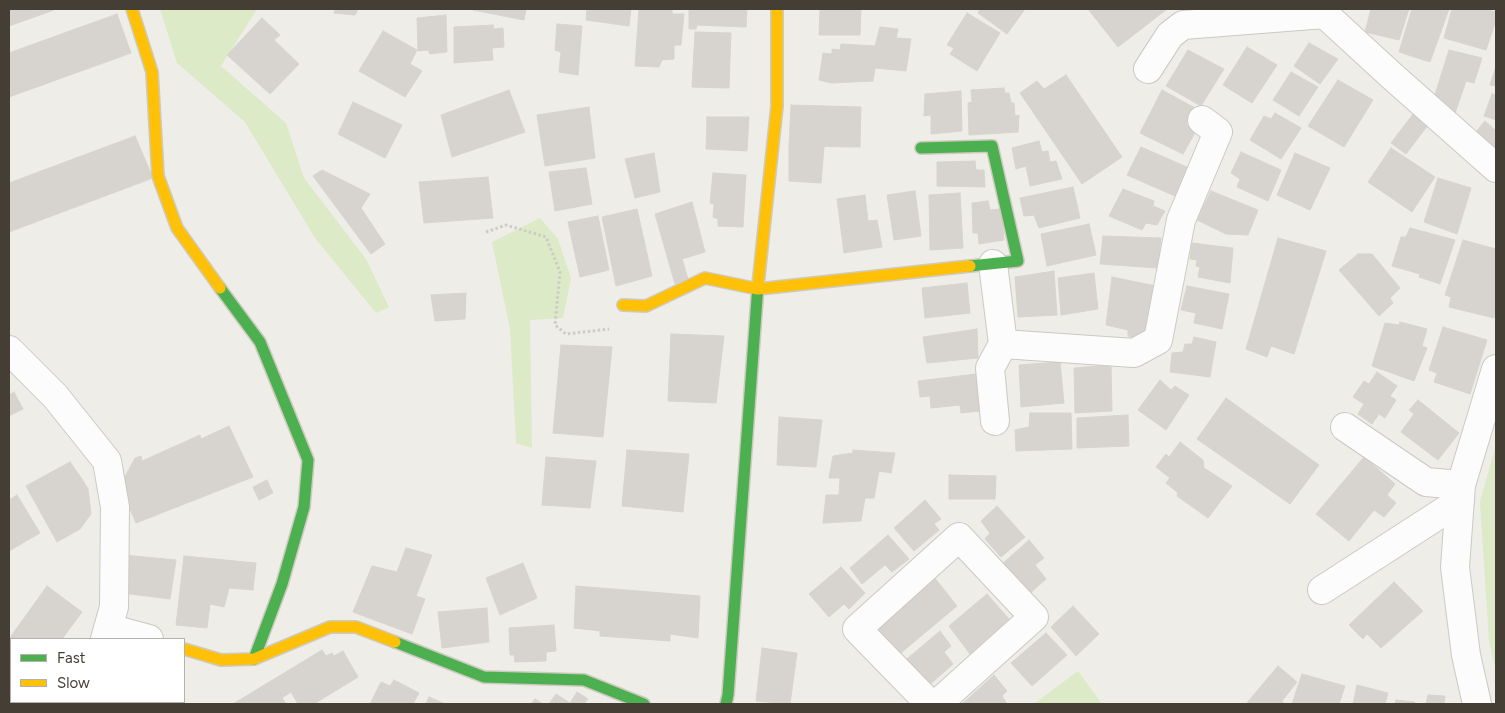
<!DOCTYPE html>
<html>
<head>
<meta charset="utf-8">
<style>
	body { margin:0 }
	#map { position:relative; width:1505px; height:713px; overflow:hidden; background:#eeede8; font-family:Figtree,sans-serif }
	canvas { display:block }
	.frame { position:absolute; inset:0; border:10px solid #453e34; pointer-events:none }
	.legend { position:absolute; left:10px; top:638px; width:175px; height:65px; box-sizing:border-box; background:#fff; border:1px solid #b5b2ae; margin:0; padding:6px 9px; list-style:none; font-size:15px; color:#453e34 }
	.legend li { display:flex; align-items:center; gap:10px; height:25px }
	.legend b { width:25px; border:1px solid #b5b2ae }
</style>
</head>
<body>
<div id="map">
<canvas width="1505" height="713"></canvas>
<div class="frame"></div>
<ul class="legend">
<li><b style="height:6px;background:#4caf50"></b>Fast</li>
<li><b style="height:6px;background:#ffc107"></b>Slow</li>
</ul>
</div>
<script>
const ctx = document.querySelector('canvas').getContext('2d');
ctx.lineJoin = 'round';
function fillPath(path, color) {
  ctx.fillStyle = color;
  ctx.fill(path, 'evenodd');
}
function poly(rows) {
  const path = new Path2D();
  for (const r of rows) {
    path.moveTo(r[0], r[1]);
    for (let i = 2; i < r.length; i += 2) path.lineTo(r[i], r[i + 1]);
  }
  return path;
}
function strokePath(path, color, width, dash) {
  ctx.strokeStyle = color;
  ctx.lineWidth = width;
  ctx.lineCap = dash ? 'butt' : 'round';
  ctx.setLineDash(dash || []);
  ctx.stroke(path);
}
fillPath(poly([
	[160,9,257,9,221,66,286,123,304,178,366,259,389,307,376,313,315,238,245,122,177,63],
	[540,218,558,239,571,278,563,318,530,320,532,448,516,443,510,329,492,242],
	[1496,445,1496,671,1489,641,1480,502],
	[1078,671,1102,704,1034,704]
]), '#dceac7');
const building = poly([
	[9,9,53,9,54,10,9,26,9,9],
	[335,9,358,9,355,15,334,13,335,9],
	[473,9,526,9,524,20,473,10,473,9],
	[587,9,631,9,629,26,586,20,587,9],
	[639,9,672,9,672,14,684,14,681,45,674,45,674,59,662,60,659,67,635,66,639,9],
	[689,9,747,9,746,27,697,25,696,29,689,29,689,9],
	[820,9,861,9,860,35,819,35,820,9],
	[980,9,1025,9,1007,34,978,13,980,9],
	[1088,9,1167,9,1118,47,1088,9],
	[1371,9,1409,9,1399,40,1365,32,1371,9],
	[1412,9,1449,9,1430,62,1399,52,1412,9],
	[1452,9,1484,9,1496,12,1496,20,1486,50,1444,38,1452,9],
	[967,13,1000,33,977,71,950,54,954,48,947,45,967,13],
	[117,14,131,53,9,97,9,53,117,14],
	[446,15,447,52,430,54,428,50,418,51,417,18,446,15],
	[262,18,280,35,274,40,299,64,270,94,227,55,262,18],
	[557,24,582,26,578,75,559,72,561,52,555,50,557,24],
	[493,25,494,29,503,28,504,47,492,48,493,60,454,63,454,27,493,25],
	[880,27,898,29,896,38,911,39,906,71,875,68,873,81,831,83,819,80,823,53,832,54,832,49,840,50,841,44,875,46,880,27],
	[383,31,417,50,410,64,422,71,405,97,359,71,383,31],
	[695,32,731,33,729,88,692,87,695,32],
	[1309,43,1338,59,1320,84,1294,66,1309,43],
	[1247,47,1277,65,1252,103,1223,85,1247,47],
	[1188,50,1224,69,1201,106,1166,86,1188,50],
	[1449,50,1482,58,1474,83,1466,81,1453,119,1433,101,1449,50],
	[1496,66,1496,86,1490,85,1496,66],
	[1291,72,1318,87,1299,116,1273,100,1291,72],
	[1066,75,1122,157,1082,184,1020,93,1037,81,1044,89,1066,75],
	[1338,80,1373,100,1344,147,1308,126,1338,80],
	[1004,88,1005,93,1009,93,1011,103,1014,103,1015,116,1019,115,1018,132,969,135,968,103,972,102,971,90,1004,88],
	[509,90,525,132,452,157,441,115,509,90],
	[1162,90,1195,108,1186,124,1196,131,1183,154,1140,133,1162,90],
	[961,91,962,131,931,134,931,115,924,116,925,94,961,91],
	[1492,94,1496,95,1496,120,1484,116,1492,94],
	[353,102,402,125,385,158,338,134,353,102],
	[791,105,861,107,860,147,789,146,791,105],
	[589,107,595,158,545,166,537,115,589,107],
	[1275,113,1301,128,1281,159,1250,140,1264,116,1271,119,1275,113],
	[1413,114,1428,125,1406,154,1391,143,1413,114],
	[707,117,749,117,747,151,706,149,707,117],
	[1485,121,1496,131,1496,156,1474,134,1485,121],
	[135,136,153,178,9,232,9,183,135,136],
	[1039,141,1042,152,1048,151,1050,162,1056,161,1062,179,1030,186,1026,166,1016,169,1012,148,1039,141],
	[789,146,824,147,821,183,789,181,789,146],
	[1141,147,1189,168,1177,197,1127,175,1141,147],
	[1391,148,1435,177,1412,212,1368,182,1391,148],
	[1241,152,1281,170,1268,201,1237,187,1240,179,1231,173,1241,152],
	[654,153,660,192,635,198,625,159,654,153],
	[1295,153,1330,168,1310,210,1277,195,1295,153],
	[975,161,976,170,984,170,985,187,937,186,937,162,975,161],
	[586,168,592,204,555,211,549,172,586,168],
	[322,170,370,194,361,208,385,244,371,254,313,176,322,170],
	[713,173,746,175,743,227,718,226,718,219,713,217,714,204,710,203,713,173],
	[488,177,493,218,424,223,419,182,488,177],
	[1438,178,1471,188,1457,234,1424,222,1438,178],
	[1073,187,1080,218,1039,228,1034,215,1024,216,1020,198,1073,187],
	[1123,189,1154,201,1153,206,1165,211,1157,225,1146,223,1142,230,1109,216,1123,189],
	[915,191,921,236,894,240,887,195,915,191],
	[1211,191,1258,210,1248,235,1226,234,1197,220,1211,191],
	[960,193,963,248,930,250,929,195,960,193],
	[865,195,868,221,877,220,882,247,844,253,837,199,865,195],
	[988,201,990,210,1001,209,1004,240,979,244,978,233,973,233,972,203,988,201],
	[692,202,705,252,682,259,688,279,675,284,655,214,692,202],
	[637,209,652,276,616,286,602,217,637,209],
	[598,216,609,270,580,277,568,222,598,216],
	[1089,224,1096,255,1047,266,1041,234,1089,224],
	[1410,228,1455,240,1440,284,1419,277,1420,274,1392,266,1401,237,1406,237,1410,228],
	[1103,236,1161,238,1158,268,1100,264,1103,236],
	[1278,238,1326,251,1294,354,1271,346,1267,357,1246,349,1278,238],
	[1463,240,1496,249,1496,311,1494,318,1449,307,1451,297,1445,295,1463,240],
	[1192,243,1233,248,1230,283,1198,277,1200,267,1196,266,1197,260,1190,259,1192,243],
	[1358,254,1372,254,1400,288,1390,298,1393,303,1379,316,1339,270,1358,254],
	[1054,271,1057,315,1018,317,1015,277,1054,271],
	[1094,273,1098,309,1061,315,1058,278,1094,273],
	[1112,277,1156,286,1144,340,1128,336,1128,330,1106,325,1112,277],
	[967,283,970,313,925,318,922,288,967,283],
	[1187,286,1229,294,1222,329,1194,323,1196,313,1181,310,1187,286],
	[466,293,465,319,435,321,431,295,466,293],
	[1400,322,1427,329,1422,346,1427,348,1414,381,1372,366,1385,323,1399,325,1400,322],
	[1443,327,1487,340,1470,394,1434,382,1437,373,1429,370,1443,327],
	[977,329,978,358,927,363,923,337,977,329],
	[671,334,724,336,716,403,668,401,671,334],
	[1194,337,1216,342,1210,377,1170,372,1172,353,1183,352,1185,344,1192,344,1194,337],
	[561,345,612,347,603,437,553,433,561,345],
	[1060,362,1064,403,1021,407,1019,365,1060,362],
	[1111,365,1112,411,1075,413,1074,368,1111,365],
	[1377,372,1397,386,1390,396,1396,400,1385,418,1379,414,1372,424,1358,414,1364,404,1353,397,1364,381,1369,384,1377,372],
	[976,374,980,411,961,413,960,405,931,408,930,396,920,397,918,381,976,374],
	[1160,380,1171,390,1175,386,1189,395,1166,430,1138,410,1160,380],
	[14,392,23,409,9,416,9,395,14,392],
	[1226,398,1319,465,1290,504,1197,439,1226,398],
	[1418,400,1459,433,1438,460,1401,432,1414,414,1409,410,1418,400],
	[1030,413,1071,413,1072,449,1016,451,1015,430,1029,427,1030,413],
	[1128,415,1129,446,1077,448,1077,418,1128,415],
	[779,417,822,420,816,467,777,465,779,417],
	[229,426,253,477,136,523,120,486,135,458,141,456,142,461,200,435,201,439,229,426],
	[1180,442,1203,460,1204,468,1232,486,1208,518,1177,496,1178,493,1166,483,1170,478,1156,467,1166,454,1169,457,1180,442],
	[627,450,689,454,683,512,622,506,627,450],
	[853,450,895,453,891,473,879,471,874,498,865,498,861,521,823,523,826,495,839,495,840,478,829,478,833,456,853,453,853,450],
	[546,457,596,461,590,508,542,505,546,457],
	[1364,457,1395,484,1387,495,1396,503,1384,517,1374,510,1349,541,1316,514,1364,457],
	[70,462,82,479,88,489,91,514,80,529,57,542,26,486,70,462],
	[949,475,996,476,995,499,949,499,949,475],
	[267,480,273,493,259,500,253,487,267,480],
	[17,495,40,533,9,551,9,500,17,495],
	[925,500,941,519,934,524,939,530,914,551,894,528,925,500],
	[997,506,1025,537,1001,557,985,539,990,533,981,521,997,506],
	[888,535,909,559,892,572,885,565,862,584,850,568,888,535],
	[1029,540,1044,558,1035,565,1046,579,1028,595,1001,565,1029,540],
	[406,548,432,555,416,596,425,599,412,634,353,612,372,566,397,572,406,548],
	[124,555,176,560,170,599,122,593,124,555],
	[184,556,256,563,253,590,229,588,224,607,210,604,207,628,176,625,184,556],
	[523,563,537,598,500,615,486,578,523,563],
	[841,567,865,593,849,609,844,604,829,617,809,594,841,567],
	[934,577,957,606,896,657,873,630,934,577],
	[1394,582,1423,611,1381,648,1367,634,1363,639,1349,625,1394,582],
	[47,586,82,612,62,639,11,639,11,653,9,651,9,639,47,586],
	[576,586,700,596,698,638,670,634,670,641,600,636,600,631,574,628,576,586],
	[987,594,1009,619,970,654,949,626,987,594],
	[1073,606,1099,634,1076,656,1051,627,1073,606],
	[487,608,489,642,442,648,438,612,487,608],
	[554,625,556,651,546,652,546,661,515,662,514,655,510,655,509,628,554,625],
	[940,631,951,646,944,652,953,664,927,687,902,663,940,631],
	[1046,633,1067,655,1032,686,1011,663,1046,633],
	[762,648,797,653,790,704,756,701,762,648],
	[322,650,326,656,332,653,334,656,343,651,358,677,314,704,298,704,291,692,282,698,286,704,233,704,322,650],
	[1278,666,1297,682,1282,701,1284,704,1246,704,1278,666],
	[9,668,11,669,11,687,9,691,9,668],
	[1302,674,1345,686,1339,704,1292,704,1302,674],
	[994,675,1007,691,1002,696,1006,702,1004,704,962,704,994,675],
	[394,680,419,693,413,704,370,704,381,682,390,686,394,680],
	[1357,685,1388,693,1385,704,1353,704,1357,685],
	[577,692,588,699,584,704,549,704,556,694,570,703,577,692],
	[1428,695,1445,696,1444,704,1426,704,1428,695],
	[429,697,445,704,426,704,429,697],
	[535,699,543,704,531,704,535,699],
	[1396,700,1415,702,1414,704,1395,704,1396,700],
	[85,702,98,702,104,704,84,704,85,702]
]);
fillPath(building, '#d7d4cf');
strokePath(building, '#d7d4ce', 1);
const street = poly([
	[1319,9,1392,76,1496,168],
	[1148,69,1170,35,1183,25,1325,14],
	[993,264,1003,344,990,368,995,421],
	[1003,344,1134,353,1158,340,1181,220,1218,132,1202,120],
	[9,350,55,396,107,461,115,507,114,607,105,639],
	[1345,427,1426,482,1461,485],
	[1322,590,1460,501],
	[108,628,149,639],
	[60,704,62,702],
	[930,704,857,629,959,537,1034,617,937,704],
	[1477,704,1466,655,1455,567,1461,485,1496,369]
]);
const fast = poly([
	[921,148,992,146,1018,261,970,266],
	[220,288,260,342,308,460,304,507,282,584,254,659],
	[395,642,484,677,584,680,644,704],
	[726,704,728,695,758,285]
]);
const slow = poly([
	[132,9,152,72,158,176,177,228,220,288],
	[758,285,777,106,777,9],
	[623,305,646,306,705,278,758,289,970,266],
	[184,649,221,660,254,659,330,627,356,627,395,642]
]);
strokePath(street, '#cbc9c4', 30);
strokePath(fast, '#cecabf', 14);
strokePath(slow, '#cecabf', 14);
strokePath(poly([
	[486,232,506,225,546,237,560,272,555,325,566,334,609,329]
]), '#cecbc6', 3, [2.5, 2.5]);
strokePath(street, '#fcfcfc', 28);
strokePath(fast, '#4caf50', 11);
strokePath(slow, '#ffc107', 11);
</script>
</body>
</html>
